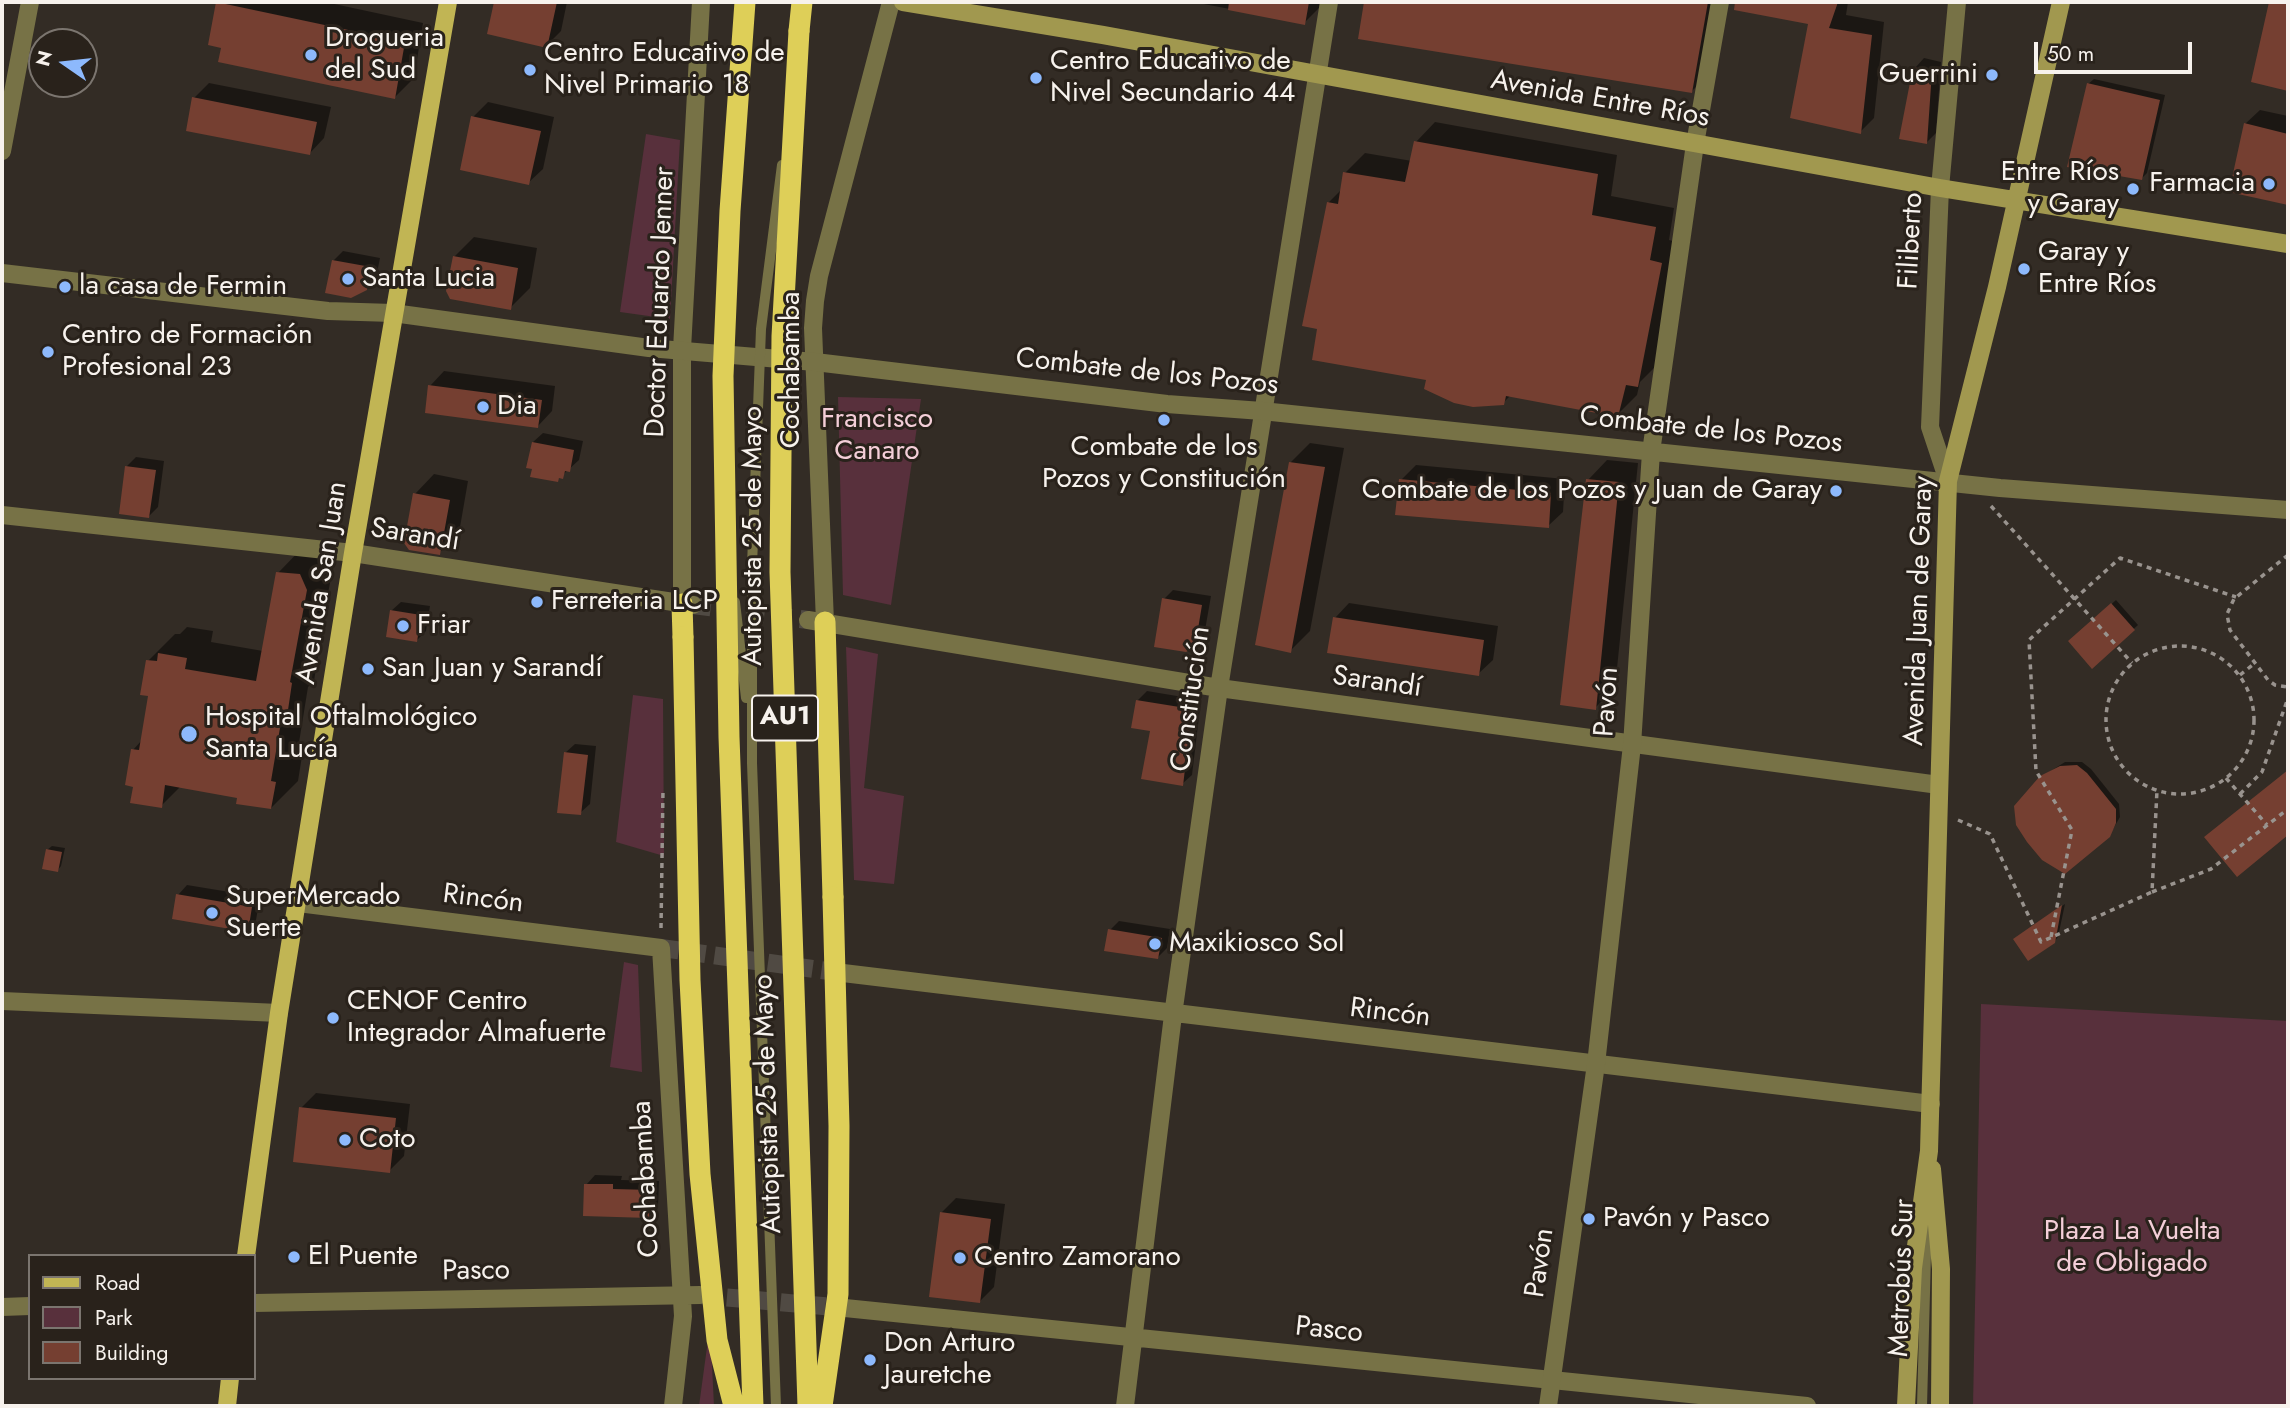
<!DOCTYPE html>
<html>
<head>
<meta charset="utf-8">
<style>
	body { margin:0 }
	#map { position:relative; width:2290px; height:1408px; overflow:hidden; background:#332c25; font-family:Jost,sans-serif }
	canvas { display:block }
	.frame { position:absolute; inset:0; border:4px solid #f7f2ed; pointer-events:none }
	.legend { position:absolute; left:28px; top:1254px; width:228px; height:126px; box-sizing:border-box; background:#29221b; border:2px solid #7b756f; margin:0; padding:9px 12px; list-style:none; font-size:21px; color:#f7f2ed }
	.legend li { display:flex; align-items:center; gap:14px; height:35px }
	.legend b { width:35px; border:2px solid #7b756f }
	.north { position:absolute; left:28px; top:28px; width:70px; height:70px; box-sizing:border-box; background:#29221b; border:2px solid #7b756f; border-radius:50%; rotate:284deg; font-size:19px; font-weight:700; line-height:28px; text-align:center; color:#f7f2ed }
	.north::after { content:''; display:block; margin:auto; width:24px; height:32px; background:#8db9fc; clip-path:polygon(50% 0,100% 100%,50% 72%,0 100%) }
	.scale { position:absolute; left:2034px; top:42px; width:158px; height:32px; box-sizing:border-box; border:4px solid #f7f2ed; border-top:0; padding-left:9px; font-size:21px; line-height:24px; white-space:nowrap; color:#f7f2ed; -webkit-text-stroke:5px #29221b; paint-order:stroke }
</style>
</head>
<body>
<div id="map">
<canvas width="2290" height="1408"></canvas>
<div class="frame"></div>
<ul class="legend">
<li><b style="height:9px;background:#c1b554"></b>Road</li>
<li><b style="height:19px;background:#58303c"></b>Park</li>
<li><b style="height:19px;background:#753f31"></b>Building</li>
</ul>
<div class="north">N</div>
<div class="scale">50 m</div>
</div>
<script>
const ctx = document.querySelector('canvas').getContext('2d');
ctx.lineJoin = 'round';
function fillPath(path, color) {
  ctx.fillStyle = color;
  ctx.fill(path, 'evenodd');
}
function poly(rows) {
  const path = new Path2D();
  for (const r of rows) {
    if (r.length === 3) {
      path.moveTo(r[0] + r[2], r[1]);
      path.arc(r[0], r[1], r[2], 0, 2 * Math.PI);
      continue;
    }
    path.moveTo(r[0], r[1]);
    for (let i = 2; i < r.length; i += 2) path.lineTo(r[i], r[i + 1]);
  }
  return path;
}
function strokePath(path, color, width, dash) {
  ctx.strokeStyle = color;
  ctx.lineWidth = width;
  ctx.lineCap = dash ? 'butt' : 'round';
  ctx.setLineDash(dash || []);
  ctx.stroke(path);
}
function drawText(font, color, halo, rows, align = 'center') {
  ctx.font = font + ' Jost,sans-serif';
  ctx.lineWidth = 6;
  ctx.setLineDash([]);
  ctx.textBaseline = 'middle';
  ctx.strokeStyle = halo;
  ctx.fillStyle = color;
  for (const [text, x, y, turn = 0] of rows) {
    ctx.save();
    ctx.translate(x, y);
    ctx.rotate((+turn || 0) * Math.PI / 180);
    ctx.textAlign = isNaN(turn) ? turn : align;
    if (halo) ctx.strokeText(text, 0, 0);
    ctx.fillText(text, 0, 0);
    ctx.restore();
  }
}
fillPath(poly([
	[646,134,680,140,670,319,620,312],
	[838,397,921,399,891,605,843,595],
	[846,647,878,654,864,788,904,796,894,884,854,880],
	[633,695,663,699,664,856,616,842],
	[624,962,638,965,642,1072,610,1067],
	[1981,1004,2288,1021,2288,1406,1973,1406],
	[710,1325,714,1406,699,1406]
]), '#58303c');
fillPath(poly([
	[325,2,423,23,414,78,394,98,223,47,218,2],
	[496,2,567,2,561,31,546,46,489,33],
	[1193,2,1321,2,1320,7,1304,23],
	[1365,2,1721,2,1708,75,1692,91,1360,37],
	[1745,2,1848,2,1846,15,1884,22,1874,118,1860,132,1810,23,1743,10],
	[2270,2,2288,2,2288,89,2253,81],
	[1924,58,1941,62,1936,133,1927,142,1915,68],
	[2094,79,2165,95,2147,173,2141,179,2088,84],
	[209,83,331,107,324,138,310,153,194,98],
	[488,102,554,117,543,169,528,183,473,117],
	[2260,110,2288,116,2288,202,2231,190,2245,124],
	[1435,122,1617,155,1611,196,1674,208,1669,240,1680,243,1657,365,1640,382,1637,395,1617,415,1511,395,1503,403,1428,378,1319,327,1328,203,1342,189,1345,173,1365,153,1412,161,1416,142],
	[474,237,537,248,530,288,510,308,454,257],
	[343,251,380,258,376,278,366,288,333,261],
	[444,371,555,386,552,411,538,426,430,386],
	[543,433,583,441,579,460,557,480,533,442],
	[1310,443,1344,448,1310,631,1290,651,1291,462],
	[136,457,164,461,158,507,149,516,127,466],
	[1607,460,1638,463,1615,688,1595,708,1588,480],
	[1416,465,1565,479,1563,512,1548,526,1401,480],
	[434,474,468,481,459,533,439,553,415,494],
	[305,545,327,547,334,562,316,656,318,656,314,681,308,687,297,755,302,756,298,781,271,808,239,796,181,786,161,806,135,786,133,750,142,740,150,695,148,661,175,634,180,634,187,627,213,631,211,642,263,651,278,573],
	[1173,590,1211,596,1204,636,1194,646,1164,599],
	[2116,600,2138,625,2093,666,2070,642],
	[401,602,430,606,426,631,417,640,391,611],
	[1349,603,1498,626,1493,660,1478,674,1335,618],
	[1147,691,1201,700,1192,775,1182,784,1138,700],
	[575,744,596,746,590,804,580,813,565,753],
	[2065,762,2082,762,2091,769,2119,804,2120,817,2109,836,2041,777],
	[52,846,65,848,61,866,57,871,47,850],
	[187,885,260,897,256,920,247,930,178,895],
	[2065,904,2058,937,2054,942,2020,935],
	[1119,921,1170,929,1167,948,1158,957,1110,930],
	[316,1093,410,1104,404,1156,389,1171,301,1108],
	[595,1175,622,1176,621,1180,659,1181,658,1206,649,1216,586,1185],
	[956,1198,1005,1204,994,1287,980,1301,941,1213]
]), '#0007');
fillPath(poly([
	[216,2,405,42,395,99,218,62,221,48,208,45],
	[494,2,557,2,547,48,487,34],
	[1229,2,1309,2,1305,25,1228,10],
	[1364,2,1708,2,1692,93,1358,39],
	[1735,2,1838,2,1829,28,1872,35,1861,134,1790,118,1808,24,1734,10],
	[2269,2,2288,2,2288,91,2251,82],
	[1913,67,1932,71,1927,144,1899,139],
	[2087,83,2160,100,2142,180,2067,167],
	[192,97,317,122,310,155,186,131],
	[471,116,541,131,529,185,460,170],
	[2244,123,2288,134,2288,205,2229,192],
	[1414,141,1598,174,1592,215,1656,227,1650,260,1662,263,1638,387,1626,385,1618,417,1506,396,1504,405,1473,407,1454,403,1424,389,1426,380,1312,360,1317,329,1302,326,1327,202,1338,204,1343,172,1405,182],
	[453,256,518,268,511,310,450,299,446,291],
	[332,260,371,267,367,290,351,298,325,293],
	[428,385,542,400,538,428,425,413],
	[532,442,574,450,570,472,565,471,563,479,559,478,558,482,530,477,532,469,526,468],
	[1289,462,1325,467,1291,653,1255,645],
	[125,466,156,470,149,518,119,514],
	[1399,479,1551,493,1549,528,1395,515],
	[1586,479,1619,482,1596,710,1560,705],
	[413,493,450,500,440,555,409,550,404,543],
	[276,572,300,574,307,590,290,682,292,683,288,710,283,710,271,781,276,782,271,809,236,804,237,798,165,785,162,808,130,803,133,787,125,785,131,749,139,750,148,696,140,695,146,660,157,661,158,653,187,658,185,669,256,681],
	[1162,598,1202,605,1195,647,1186,652,1154,647],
	[2111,603,2135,630,2092,669,2068,641],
	[390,610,421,615,417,642,386,637],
	[1333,617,1484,640,1479,676,1327,653],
	[1136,700,1192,709,1183,786,1141,779,1150,731,1131,728],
	[564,752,588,755,581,815,557,813],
	[2077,765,2087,773,2116,809,2116,823,2110,837,2065,874,2042,860,2027,842,2016,825,2014,806,2040,776,2060,766],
	[2288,770,2288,835,2237,877,2204,837],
	[46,849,62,852,58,872,42,869],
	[176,894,252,907,248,932,172,919],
	[2062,905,2055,943,2028,961,2013,939],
	[1108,929,1162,938,1158,959,1104,951],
	[299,1107,396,1118,390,1173,293,1162],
	[584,1184,613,1184,613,1189,651,1190,649,1218,583,1216],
	[940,1212,991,1219,980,1303,929,1297]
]), '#753f31');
strokePath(poly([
	[693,605,808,620],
	[661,948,843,973],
	[700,1295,845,1308]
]), '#504a43', 18, [18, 9]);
strokePath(poly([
	[1991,506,2132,663],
	[2288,555,2234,599,2227,614,2230,630,2268,680,2275,685,2288,687],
	[2180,720,74],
	[2240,675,2255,663],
	[2226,778,2267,825],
	[2240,794,2262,772,2288,698],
	[1958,820,1990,834,2041,942,2152,892,2157,790],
	[2152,892,2211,869,2288,809],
	[661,928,663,789],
	[2051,937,2072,830,2036,771,2029,640,2120,558,2236,597]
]), '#99938e', 3.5, [5, 5]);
strokePath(poly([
	[1922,1406,1927,1217]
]), '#777246', 10);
strokePath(poly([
	[2,151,30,2],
	[1948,481,1930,427,1940,188,1957,2],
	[2,515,353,553,693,605],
	[682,604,682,349,701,2],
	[808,620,1219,688,1939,785],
	[825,622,813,328,815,301,819,276,891,2],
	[298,903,661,948,683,1316,673,1406],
	[843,973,1931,1104],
	[2,1001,279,1013],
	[254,1303,700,1295],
	[2,1307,30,1306],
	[845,1308,1807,1406],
	[1125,1406,1173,1015,1219,688,1329,2]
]), '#777246', 18);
strokePath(poly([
	[2,273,328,311,393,313,649,348,815,362,1167,404,1262,411,2000,488,2288,510],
	[1548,1406,1596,1064,1632,745,1651,452,1695,144,1720,2]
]), '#777246', 18);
strokePath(poly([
	[903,2,1103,35,1940,188,2288,244],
	[1932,1169,1941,1269,1940,1406],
	[1906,1406,1913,1268,1929,1151,1948,481,1997,287,2061,2]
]), '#a1984f', 18);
strokePath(poly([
	[246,1256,279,1013,353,553,448,2],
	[227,1406,230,1378]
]), '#c1b554', 18);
strokePath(poly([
	[799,31,802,2],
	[682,604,683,637],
	[825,622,833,897]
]), '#decf58', 21);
strokePath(poly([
	[735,602,746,698],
	[776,1406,752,763,752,566,761,329,782,165]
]), '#777246', 10);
strokePath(poly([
	[745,2,730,211,723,376,729,737,753,1406],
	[799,31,782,336,780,572,808,1406],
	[683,637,690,980,700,1174,717,1340,734,1406],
	[822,1406,838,1294,839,1126,833,897]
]), '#decf58', 21);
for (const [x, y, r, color] of [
	[311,55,7,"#8db9fc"],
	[530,70,7,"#8db9fc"],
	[1992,75,7,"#8db9fc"],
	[1036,78,7,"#8db9fc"],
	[2269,184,7,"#8db9fc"],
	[2133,189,7,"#8db9fc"],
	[2024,269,7,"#8db9fc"],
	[348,279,7,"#8db9fc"],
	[65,287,7,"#8db9fc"],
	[48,352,7,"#8db9fc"],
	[483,407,7,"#8db9fc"],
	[1164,420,7,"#8db9fc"],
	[1836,491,7,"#8db9fc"],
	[537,602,7,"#8db9fc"],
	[403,626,7,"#8db9fc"],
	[368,669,7,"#8db9fc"],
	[189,734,9,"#8db9fc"],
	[212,913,7,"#8db9fc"],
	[1155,944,7,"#8db9fc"],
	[333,1018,7,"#8db9fc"],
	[345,1140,7,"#8db9fc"],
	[1589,1219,7,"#8db9fc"],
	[294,1257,7,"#8db9fc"],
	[960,1258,7,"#8db9fc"],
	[870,1360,7,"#8db9fc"]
]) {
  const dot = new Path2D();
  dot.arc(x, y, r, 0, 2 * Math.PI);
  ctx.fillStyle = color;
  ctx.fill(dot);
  strokePath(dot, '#29221b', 2.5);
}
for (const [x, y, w] of [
	[785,718,66]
]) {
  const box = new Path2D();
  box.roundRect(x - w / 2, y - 22.5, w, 45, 5);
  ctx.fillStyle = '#29221b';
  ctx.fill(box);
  strokePath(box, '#f7f2ed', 2);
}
drawText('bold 26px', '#f7f2ed', null, [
	["AU1",785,718]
]);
drawText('28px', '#f7f2ed', '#29221b', [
	["Drogueria",325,39],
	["del Sud",325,71],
	["Centro Educativo de",544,54],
	["Nivel Primario 18",544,86],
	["Centro Educativo de",1050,62],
	["Nivel Secundario 44",1050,94],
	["Guerrini",1978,75,"right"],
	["Entre Ríos",2119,173,"right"],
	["y Garay",2119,205,"right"],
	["Farmacia",2255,184,"right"],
	["Garay y",2038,253],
	["Entre Ríos",2038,285],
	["Santa Lucia",362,279],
	["la casa de Fermin",79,287],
	["Centro de Formación",62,336],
	["Profesional 23",62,368],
	["Dia",497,407],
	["Combate de los",1164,448,"center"],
	["Pozos y Constitución",1164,480,"center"],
	["Combate de los Pozos y Juan de Garay",1822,491,"right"],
	["Ferreteria LCP",551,602],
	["Friar",417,626],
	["San Juan y Sarandí",382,669],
	["Hospital Oftalmológico",205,718],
	["Santa Lucía",205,750],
	["SuperMercado",226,897],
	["Suerte",226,929],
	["Maxikiosco Sol",1169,944],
	["CENOF Centro",347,1002],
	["Integrador Almafuerte",347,1034],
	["Coto",359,1140],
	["Pavón y Pasco",1603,1219],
	["El Puente",308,1257],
	["Centro Zamorano",974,1258],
	["Don Arturo",884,1344],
	["Jauretche",884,1376]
], 'left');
drawText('28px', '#f7f2ed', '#29221b', [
	["Avenida Entre Ríos",1600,100,10],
	["Filiberto",1912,241,-87],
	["Doctor Eduardo Jenner",661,302,-88],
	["Cochabamba",792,370,-90],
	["Combate de los Pozos",1147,373,6],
	["Combate de los Pozos",1711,431,6],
	["Sarandí",415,536,9],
	["Autopista 25 de Mayo",754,536,-90],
	["Avenida San Juan",323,583,-81],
	["Avenida Juan de Garay",1920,611,-88],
	["Sarandí",1377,683,8],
	["Constitución",1192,699,-82],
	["Pavón",1608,702,-86],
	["Rincón",483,900,7],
	["Rincón",1390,1014,7],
	["Autopista 25 de Mayo",769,1104,-92],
	["Cochabamba",647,1179,-93],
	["Pavón",1541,1263,-82],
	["Pasco",476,1272,-1],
	["Metrobús Sur",1903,1278,-88],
	["Pasco",1329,1331,6]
]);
drawText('28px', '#f4ced8', '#29221b', [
	["Francisco",877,420],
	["Canaro",877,452],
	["Plaza La Vuelta",2132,1232],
	["de Obligado",2132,1264]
]);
</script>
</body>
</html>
